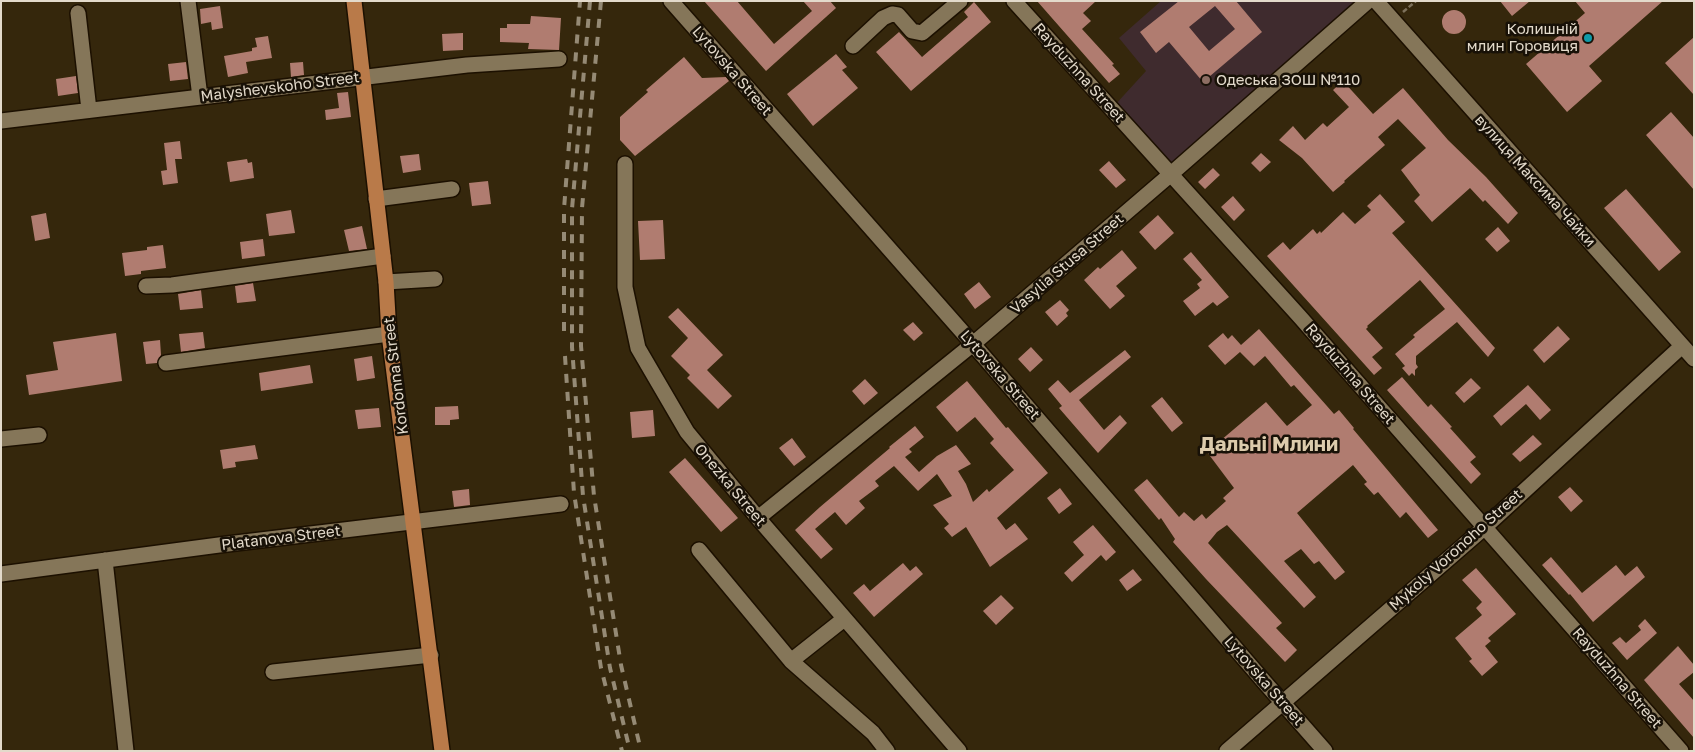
<!DOCTYPE html>
<html>
<head>
<meta charset="utf-8">
<style>
	body { margin:0 }
	#map { position:relative; width:1695px; height:752px; overflow:hidden; background:#35270c; font-family:"Golos Text",sans-serif }
	canvas { display:block }
	.frame { position:absolute; inset:0; border:2px solid #e3dacb; pointer-events:none }
</style>
</head>
<body>
<div id="map">
<canvas width="1695" height="752"></canvas>
<div class="frame"></div>
</div>
<script>
const ctx = document.querySelector('canvas').getContext('2d');
ctx.lineJoin = 'round';
function fillPath(path, color) {
  ctx.fillStyle = color;
  ctx.fill(path, 'evenodd');
}
function poly(rows) {
  const path = new Path2D();
  for (const r of rows) {
    if (r.length === 3) {
      path.moveTo(r[0] + r[2], r[1]);
      path.arc(r[0], r[1], r[2], 0, 2 * Math.PI);
      continue;
    }
    path.moveTo(r[0], r[1]);
    for (let i = 2; i < r.length; i += 2) path.lineTo(r[i], r[i + 1]);
  }
  return path;
}
function strokePath(path, color, width, dash) {
  ctx.strokeStyle = color;
  ctx.lineWidth = width;
  ctx.lineCap = dash ? 'butt' : 'round';
  ctx.setLineDash(dash || []);
  ctx.stroke(path);
}
function drawText(font, color, halo, rows, align = 'center') {
  ctx.font = font + ' "Golos Text",sans-serif';
  ctx.lineWidth = 5;
  ctx.setLineDash([]);
  ctx.textBaseline = 'middle';
  ctx.strokeStyle = halo;
  ctx.fillStyle = color;
  for (const [text, x, y, turn = 0] of rows) {
    ctx.save();
    ctx.translate(x, y);
    ctx.rotate((+turn || 0) * Math.PI / 180);
    ctx.textAlign = isNaN(turn) ? turn : align;
    if (halo) ctx.strokeText(text, 0, 0);
    ctx.fillText(text, 0, 0);
    ctx.restore();
  }
}
fillPath(poly([
	[1161,1,1361,1,1171,170,1114,106,1146,71,1119,38]
]), '#3f2b2e');
fillPath(poly([
	[704,1,737,1,774,44,812,11,803,1,830,1,836,8,766,71],
	[1037,1,1096,1,1083,13,1091,21,1082,29,1114,64,1112,65,1120,74,1109,83],
	[1179,1,1236,1,1262,32,1203,82,1169,42,1156,53,1140,32],
	[1215,6,1235,29,1209,51,1189,27],
	[1500,1,1530,1,1512,16],
	[1575,1,1663,1,1589,66,1602,81,1567,112,1526,64,1585,13],
	[974,2,991,22,911,91,876,52,899,32,922,57,968,17,964,12],
	[220,6,223,28,212,30,211,22,201,24,200,9],
	[1454,22,12],
	[531,16,561,18,559,50,528,49,529,43,500,42,500,28,507,28,507,24,530,24],
	[463,33,463,50,443,51,442,34],
	[268,36,272,58,246,62,248,73,228,77,224,56,252,51,252,48,257,47,255,38],
	[1694,37,1694,95,1665,63],
	[836,54,847,67,842,70,858,88,813,126,787,94],
	[684,57,702,78,726,77,729,81,635,156,620,140,620,117,648,92,646,90],
	[186,62,188,79,170,81,168,64],
	[303,62,304,75,291,77,290,63],
	[76,76,78,93,58,96,56,79],
	[1343,81,1373,114,1403,88,1448,140,1486,177,1518,213,1508,224,1485,200,1483,202,1470,188,1432,222,1414,201,1420,195,1401,170,1426,148,1398,119,1378,137,1385,145,1344,181,1345,182,1333,192,1302,158,1279,140,1293,126,1305,140,1323,123,1327,127,1349,107,1333,90],
	[348,92,351,117,326,120,325,110,339,108,337,93],
	[1671,112,1694,138,1694,190,1646,135],
	[180,141,182,159,175,159,178,183,163,185,161,171,167,170,164,143],
	[1261,153,1271,162,1260,172,1251,163],
	[419,154,421,170,403,173,400,156],
	[247,159,248,163,252,162,254,178,230,182,227,162],
	[1109,161,1126,180,1116,188,1099,170],
	[1213,168,1220,175,1205,189,1198,182],
	[488,181,491,204,472,206,469,183],
	[1626,189,1681,252,1659,271,1604,208],
	[1380,194,1405,222,1392,233,1495,348,1488,357,1457,322,1416,356,1416,364,1418,367,1415,370,1415,376,1412,373,1409,376,1402,368,1405,366,1395,354,1415,337,1413,335,1445,309,1420,280,1367,326,1368,327,1366,329,1383,348,1372,357,1382,368,1374,375,1267,256,1283,242,1290,250,1313,229,1317,234,1320,231,1321,233,1343,212,1355,224,1371,210,1367,206],
	[1233,196,1245,210,1234,221,1221,207],
	[291,210,295,233,269,236,266,214],
	[46,213,50,238,35,241,31,216],
	[1158,215,1174,233,1155,250,1139,232],
	[663,220,665,259,640,260,638,221],
	[362,226,367,249,349,251,344,230],
	[1498,227,1510,241,1497,252,1485,239],
	[263,239,265,256,242,259,240,242],
	[163,245,166,268,141,271,141,274,125,276,122,253,147,250,147,247],
	[1122,250,1137,268,1116,286,1125,296,1110,309,1084,280,1098,267,1100,269],
	[1191,252,1229,297,1217,306,1213,302,1195,316,1183,301,1200,288,1197,284,1202,280,1183,259],
	[979,282,991,297,975,309,964,294],
	[253,283,256,301,237,303,235,286],
	[201,290,203,308,180,310,178,294],
	[1060,300,1069,310,1066,313,1068,316,1057,326,1045,312],
	[678,308,723,355,707,370,732,396,718,409,687,378,690,375,671,356,688,338,668,317],
	[913,322,923,333,914,341,903,330],
	[1558,326,1570,339,1544,363,1533,350],
	[1259,329,1334,414,1339,410,1354,428,1353,429,1438,530,1428,538,1406,512,1400,518,1378,492,1374,495,1364,484,1367,482,1353,465,1297,513,1345,572,1335,580,1319,561,1314,564,1301,549,1284,561,1316,597,1304,608,1227,525,1217,532,1208,543,1282,623,1276,628,1297,650,1285,662,1206,579,1173,542,1175,539,1161,518,1159,520,1134,490,1147,479,1179,517,1184,512,1194,521,1202,514,1206,519,1226,501,1223,498,1234,488,1207,452,1266,402,1287,426,1312,405,1294,385,1291,387,1265,356,1254,366,1240,352,1225,365,1208,346,1223,333,1228,339,1232,335,1241,345],
	[203,332,205,348,181,352,179,334],
	[116,333,122,381,29,395,26,375,58,370,53,342],
	[160,340,161,355,157,363,146,364,143,342],
	[1031,347,1043,360,1030,372,1018,359],
	[1125,350,1131,357,1079,400,1104,430,1120,415,1127,423,1098,453,1059,408,1062,406,1048,389,1058,380,1070,393],
	[372,356,375,378,357,381,354,359],
	[310,365,313,383,261,391,259,373],
	[1402,377,1428,407,1431,404,1452,427,1450,428,1476,457,1470,462,1481,474,1471,484,1387,390],
	[1471,378,1481,388,1464,403,1455,393],
	[865,379,878,393,864,405,852,391],
	[967,381,1006,428,1008,427,1048,473,997,518,1006,530,1015,523,1028,539,990,567,966,527,952,537,944,528,949,524,933,505,952,496,937,474,918,491,894,466,875,481,879,486,859,501,865,508,846,525,835,512,815,529,833,549,821,559,795,530,820,507,890,448,889,447,915,426,924,437,909,449,912,452,905,457,919,472,937,456,956,445,971,464,958,471,966,484,973,502,987,489,989,492,1014,470,990,443,994,439,975,417,957,432,936,407],
	[1528,385,1551,410,1540,420,1526,404,1501,426,1493,416],
	[1162,397,1183,423,1172,432,1151,406],
	[458,406,459,419,450,420,450,425,435,425,435,407],
	[379,408,381,427,358,429,355,410],
	[653,410,655,436,632,438,630,412],
	[1533,435,1542,444,1520,462,1512,454],
	[792,438,806,457,794,466,779,448],
	[255,445,258,459,235,462,236,467,223,469,220,450],
	[685,458,738,518,721,532,669,472],
	[1570,487,1583,501,1571,512,1558,497],
	[1060,488,1072,504,1059,514,1047,498],
	[469,489,470,505,454,507,452,491],
	[1093,525,1116,552,1106,561,1101,555,1072,582,1064,573,1084,555,1073,542],
	[1551,557,1582,593,1616,565,1625,576,1637,566,1645,577,1593,622,1570,594,1569,595,1542,565],
	[903,563,910,571,916,566,923,574,874,617,853,593,864,584,870,591],
	[1476,568,1516,614,1488,638,1491,641,1485,646,1498,662,1482,676,1469,661,1472,659,1455,638,1482,615,1476,608,1482,602,1462,580],
	[1133,569,1142,580,1127,591,1119,580],
	[1001,595,1014,608,996,625,983,611],
	[1645,619,1657,633,1627,660,1612,643,1620,637,1626,643,1641,630,1638,626],
	[1678,646,1694,665,1694,672,1679,684,1694,701,1694,738,1644,680]
]), '#b07c70');
const minor = poly([
	[188,1,200,97],
	[671,1,973,344,1267,685,1325,751],
	[1014,1,1300,317,1681,751],
	[1376,1,1694,359],
	[78,13,89,110],
	[853,46,883,18,892,14,898,15,912,31,922,33,960,1],
	[1,121,467,65,559,59],
	[625,164,625,287,638,348,687,432,758,518,959,751],
	[376,199,452,189],
	[386,282,435,279],
	[146,286,172,285,383,256],
	[166,363,389,334],
	[1,439,39,435],
	[758,518,973,344,1171,174,1368,1],
	[699,550,791,661,873,733,887,751],
	[105,560,126,751],
	[1,574,219,545,561,504],
	[791,661,844,619],
	[273,672,431,655],
	[1227,751,1485,527,1682,346]
]);
const major = poly([
	[354,1,386,282,389,334,442,751]
]);
strokePath(minor, '#1c1000', 18);
strokePath(major, '#1c1000', 18);
strokePath(poly([
	[1403,12,1416,1]
]), '#7d715b', 2.5, [5, 2.5]);
strokePath(minor, '#857659', 15);
strokePath(major, '#b97a49', 15);
strokePath(poly([
	[590,1,572,209,572,347,583,496,610,668,630,751],
	[601,1,582,208,581,346,594,496,621,665,641,751],
	[564,331,564,209,580,1],
	[565,356,574,493,601,668,622,751]
]), '#958a75', 4, [9, 9]);
for (const [x, y, r, color] of [
	[1588,38,5,"#0f9aa8"],
	[1206,80,5,"#8d6e63"]
]) {
  const dot = new Path2D();
  dot.arc(x, y, r, 0, 2 * Math.PI);
  ctx.fillStyle = color;
  ctx.fill(dot);
  strokePath(dot, '#181107', 2);
}
drawText('15px', '#e3dacb', '#181107', [
	["Колишній",1578,29],
	["млин Горовиця",1578,46],
	["Одеська ЗОШ №110",1216,80,"left"]
], 'right');
drawText('15px', '#e3dacb', '#181107', [
	["Lytovska Street",732,71,49],
	["Rayduzhna Street",1079,73,48],
	["Malyshevskoho Street",280,87,-7],
	["вулиця Максима Чайки",1535,181,48],
	["Vasylia Stusa Street",1067,264,-41],
	["Rayduzhna Street",1350,374,49],
	["Lytovska Street",1000,375,49],
	["Kordonna Street",396,376,-97],
	["Onezka Street",730,485,50],
	["Platanova Street",281,538,-7],
	["Mykoly Voronoho Street",1456,550,-42],
	["Rayduzhna Street",1617,678,49],
	["Lytovska Street",1264,681,49]
]);
drawText('bold 20px', '#dccbac', '#181107', [
	["Дальні Млини",1269,445]
]);
</script>
</body>
</html>
